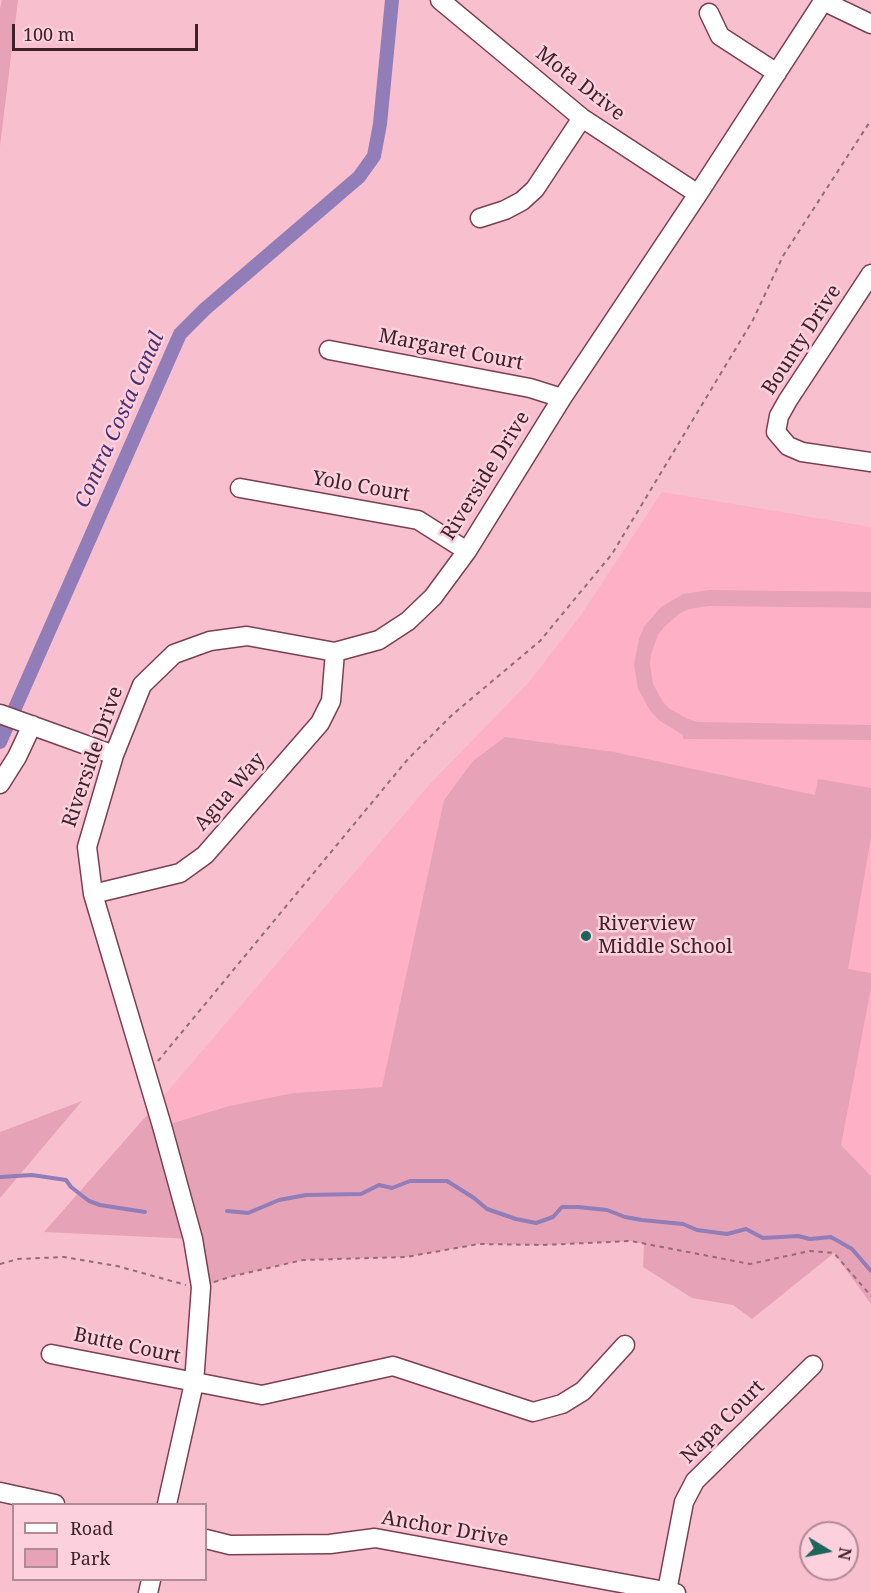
<!DOCTYPE html>
<html>
<head>
<meta charset="utf-8">
<style>
	body { margin:0 }
	#map { position:relative; width:871px; height:1593px; overflow:hidden; background:#f8bfcf; font-family:"Noto Serif",serif }
	canvas { display:block }
	.legend { position:absolute; left:12px; top:1503px; width:195px; height:78px; box-sizing:border-box; background:#fcd0dc; border:2px solid #b08a95; margin:0; padding:8px 10px; list-style:none; font-size:18px; color:#3d222b }
	.legend li { display:flex; align-items:center; gap:12px; height:30px }
	.legend b { width:30px; border:2px solid #b08a95 }
	.north { position:absolute; left:799px; top:1521px; width:60px; height:60px; box-sizing:border-box; background:#fcd0dc; border:2px solid #b08a95; border-radius:50%; rotate:100deg; font-size:16px; font-weight:700; line-height:24px; text-align:center; color:#3d222b }
	.north::after { content:''; display:block; margin:auto; width:21px; height:27px; background:#1d6459; clip-path:polygon(50% 0,100% 100%,50% 72%,0 100%) }
	.scale { position:absolute; left:12px; top:24px; width:186px; height:27px; box-sizing:border-box; border:3px solid #3d222b; border-top:0; padding-left:8px; font-size:18px; line-height:21px; white-space:nowrap; color:#3d222b; -webkit-text-stroke:4px #fcd0dc; paint-order:stroke }
</style>
</head>
<body>
<div id="map">
<canvas width="871" height="1593"></canvas>
<ul class="legend">
<li><b style="height:8px;background:#fff"></b>Road</li>
<li><b style="height:16px;background:#e6a3b7"></b>Park</li>
</ul>
<div class="north">N</div>
<div class="scale">100 m</div>
</div>
<script>
const ctx = document.querySelector('canvas').getContext('2d');
ctx.lineJoin = 'round';
function fillPath(path, color) {
  ctx.fillStyle = color;
  ctx.fill(path, 'evenodd');
}
function poly(rows) {
  const path = new Path2D();
  for (const r of rows) {
    path.moveTo(r[0], r[1]);
    for (let i = 2; i < r.length; i += 2) path.lineTo(r[i], r[i + 1]);
  }
  return path;
}
function strokePath(path, color, width, dash) {
  ctx.strokeStyle = color;
  ctx.lineWidth = width;
  ctx.lineCap = dash ? 'butt' : 'round';
  ctx.setLineDash(dash || []);
  ctx.stroke(path);
}
function drawText(font, color, halo, rows, align = 'center') {
  ctx.font = font + ' "Noto Serif",serif';
  ctx.lineWidth = 5;
  ctx.setLineDash([]);
  ctx.textBaseline = 'middle';
  ctx.strokeStyle = halo;
  ctx.fillStyle = color;
  for (const [text, x, y, turn = 0] of rows) {
    ctx.save();
    ctx.translate(x, y);
    ctx.rotate((+turn || 0) * Math.PI / 180);
    ctx.textAlign = isNaN(turn) ? turn : align;
    if (halo) ctx.strokeText(text, 0, 0);
    ctx.fillText(text, 0, 0);
    ctx.restore();
  }
}
fillPath(poly([
	[662,492,871,527,871,1176,841,1145,382,1087,293,1093,229,1106,162,1126,156,1105,430,784,529,682,581,615]
]), '#feb0c7');
fillPath(poly([
	[2,0,18,0,0,146,0,9],
	[709,590,871,592,871,608,709,606,689,609,679,614,664,627,658,635,651,654,650,664,653,684,663,702,670,709,688,719,698,722,871,725,871,740,683,739,683,735,660,721,651,712,638,689,634,664,639,639,644,627,661,607,683,594],
	[505,737,614,752,815,795,818,779,871,788,871,838,848,969,871,973,871,988,841,1145,871,1176,871,1304,834,1253,752,1319,733,1305,692,1298,643,1267,644,1244,631,1241,543,1245,479,1244,406,1257,303,1260,233,1276,201,1287,193,1239,44,1232,156,1105,163,1126,229,1106,293,1093,382,1087,444,800,473,761],
	[82,1101,0,1198,0,1132]
]), '#e6a3b7');
strokePath(poly([
	[0,1177,32,1175,66,1180,71,1187,89,1201,100,1205,145,1212],
	[227,1211,248,1213,279,1200,306,1195,361,1194,379,1185,392,1188,410,1181,447,1181,474,1198,487,1209,516,1219,536,1223,553,1217,562,1207,578,1207,607,1210,625,1217,642,1220,683,1224,697,1230,727,1234,746,1229,763,1238,798,1236,810,1239,831,1237,852,1249,871,1271]
]), '#917db7', 4);
strokePath(poly([
	[0,742,180,334,205,309,359,177,374,156,380,124,392,0]
]), '#917db7', 14);
const minor = poly([
	[440,0,582,118,698,194],
	[823,1,871,24],
	[709,13,720,36,777,73],
	[480,218,505,210,522,201,535,189,582,118],
	[871,274,788,400,779,416,776,432,788,446,802,452,871,462],
	[329,350,530,388,562,398],
	[240,488,418,520,467,551],
	[0,714,114,755],
	[0,784,17,757,32,725],
	[93,894,180,873,205,855,320,723,331,701,335,652],
	[51,1354,262,1395,393,1366,533,1412,562,1404,583,1391,625,1345],
	[0,1492,55,1504],
	[167,1504,194,1383,201,1287,193,1239,162,1126,93,894,87,847,114,755,142,685,174,654,210,641,247,636,335,652,379,640,408,621,433,597,467,551,562,398,698,194,824,0],
	[206,1539,230,1545,330,1544,375,1538,676,1593],
	[667,1591,684,1502,695,1481,813,1365],
	[148,1593,151,1580]
]);
strokePath(minor, '#7b3f53', 21);
strokePath(poly([
	[158,1061,408,759,452,715,540,641,612,554,753,320,783,256,871,120],
	[0,1264,18,1259,64,1257,117,1266,186,1285],
	[214,1282,233,1276,303,1260,406,1257,479,1244,543,1245,631,1241,750,1264,810,1251,834,1253,871,1296]
]), '#946b77', 2, [4.5, 4.5]);
strokePath(minor, '#fff', 18);
for (const [x, y, r, color] of [
	[586,936,6,"#1d6459"]
]) {
  const dot = new Path2D();
  dot.arc(x, y, r, 0, 2 * Math.PI);
  ctx.fillStyle = color;
  ctx.fill(dot);
  strokePath(dot, '#fcd0dc', 2);
}
drawText('20px', '#3d222b', '#fcd0dc', [
	["Mota Drive",580,84,38],
	["Bounty Drive",802,340,-57],
	["Margaret Court",451,350,11],
	["Riverside Drive",486,476,-58],
	["Yolo Court",361,487,10],
	["Riverside Drive",93,757,-71],
	["Agua Way",230,792,-49],
	["Butte Court",127,1346,12],
	["Napa Court",723,1422,-45],
	["Anchor Drive",445,1529,10]
]);
drawText('20px', '#3d222b', '#fcd0dc', [
	["Riverview",598,924],
	["Middle School",598,947]
], 'left');
drawText('italic 21px', '#4c2e75', '#fcd0dc', [
	["Contra Costa Canal",120,420,-66]
]);
</script>
</body>
</html>
